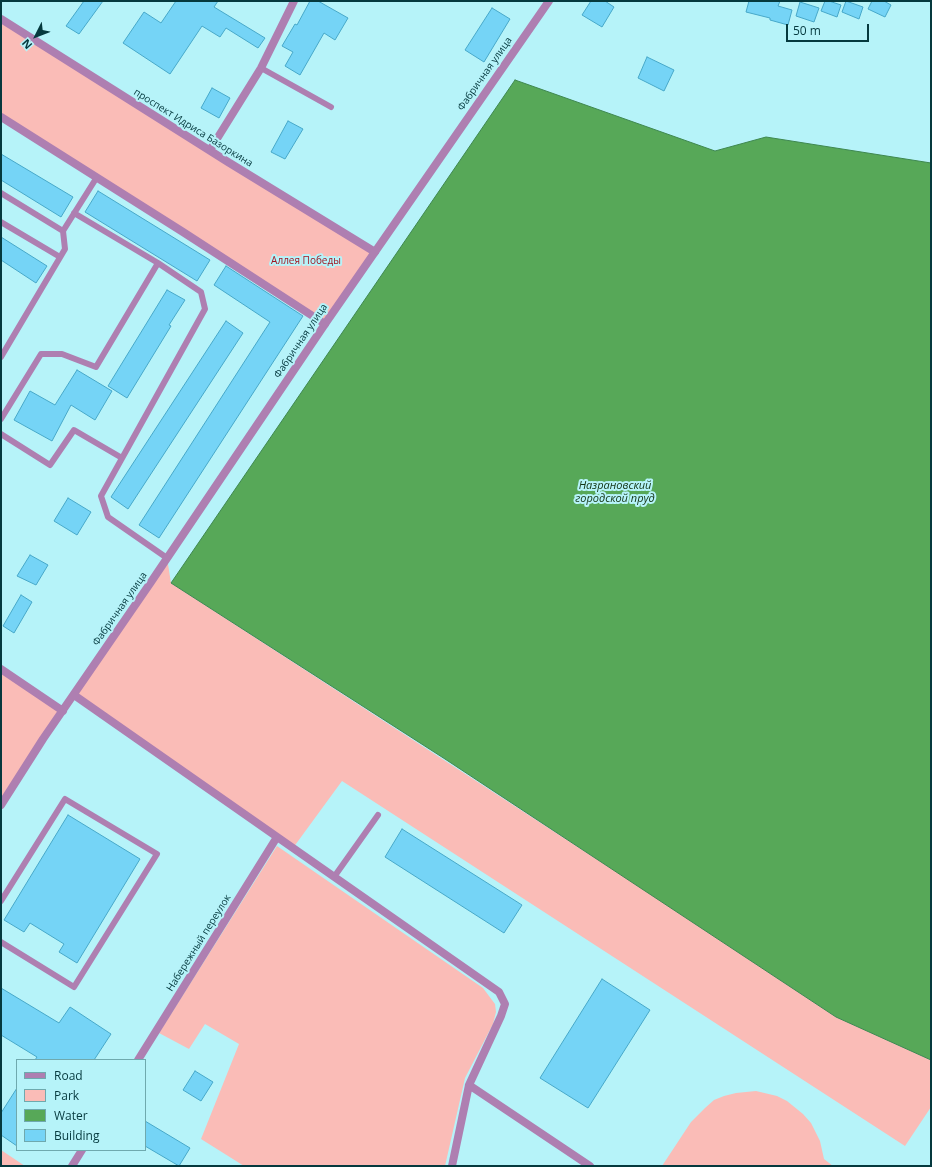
<!DOCTYPE html>
<html>
<head>
<meta charset="utf-8">
<style>
	body { margin:0 }
	#map { position:relative; width:932px; height:1167px; overflow:hidden; background:#b6f3f9; font-family:"Open Sans",sans-serif }
	canvas { display:block }
	.frame { position:absolute; inset:0; border:2px solid #05393e; pointer-events:none }
	.legend { position:absolute; left:16px; top:1059px; width:130px; height:92px; box-sizing:border-box; background:#b6f3f9; border:1px solid #6fa9ae; margin:0; padding:5px 7px; list-style:none; font-size:12px; color:#05393e }
	.legend li { display:flex; align-items:center; gap:8px; height:20px }
	.legend b { width:20px; border:1px solid #6fa9ae }
	.north { position:absolute; left:16px; top:16px; width:40px; height:40px; -webkit-text-stroke:3px #b6f3f9; paint-order:stroke; rotate:228deg; font-size:11px; font-weight:700; line-height:16px; text-align:center; color:#05393e }
	.north::after { content:''; display:block; margin:auto; width:14px; height:18px; background:#05393e; clip-path:polygon(50% 0,100% 100%,50% 72%,0 100%) }
	.scale { position:absolute; left:786px; top:24px; width:83px; height:18px; box-sizing:border-box; border:2px solid #05393e; border-top:0; padding-left:5px; font-size:12px; line-height:14px; white-space:nowrap; color:#05393e; -webkit-text-stroke:3px #b6f3f9; paint-order:stroke }
</style>
</head>
<body>
<div id="map">
<canvas width="932" height="1167"></canvas>
<div class="frame"></div>
<ul class="legend">
<li><b style="height:5px;background:#ae7fb1"></b>Road</li>
<li><b style="height:11px;background:#fabcb7"></b>Park</li>
<li><b style="height:11px;background:#57a858"></b>Water</li>
<li><b style="height:11px;background:#75d4f6"></b>Building</li>
</ul>
<div class="north">N</div>
<div class="scale">50 m</div>
</div>
<script>
const ctx = document.querySelector('canvas').getContext('2d');
ctx.lineJoin = 'round';
function fillPath(path, color) {
  ctx.fillStyle = color;
  ctx.fill(path, 'evenodd');
}
function poly(rows) {
  const path = new Path2D();
  for (const r of rows) {
    path.moveTo(r[0], r[1]);
    for (let i = 2; i < r.length; i += 2) path.lineTo(r[i], r[i + 1]);
  }
  return path;
}
function strokePath(path, color, width, dash) {
  ctx.strokeStyle = color;
  ctx.lineWidth = width;
  ctx.lineCap = dash ? 'butt' : 'round';
  ctx.setLineDash(dash || []);
  ctx.stroke(path);
}
function drawText(font, color, halo, rows, align = 'center') {
  ctx.font = font + ' "Open Sans",sans-serif';
  ctx.lineWidth = 4;
  ctx.setLineDash([]);
  ctx.textBaseline = 'middle';
  ctx.strokeStyle = halo;
  ctx.fillStyle = color;
  for (const [text, x, y, turn = 0] of rows) {
    ctx.save();
    ctx.translate(x, y);
    ctx.rotate((+turn || 0) * Math.PI / 180);
    ctx.textAlign = isNaN(turn) ? turn : align;
    if (halo) ctx.strokeText(text, 0, 0);
    ctx.fillText(text, 0, 0);
    ctx.restore();
  }
}
fillPath(poly([
	[1,19,375,252,325,324,1,117],
	[167,558,171,583,621,875,836,1017,931,1060,931,1107,905,1146,342,781,293,848,74,695],
	[1,669,63,711,1,805],
	[277,846,483,988,495,1004,496,1012,493,1024,465,1078,445,1166,244,1166,201,1139,239,1044,205,1024,189,1049,159,1033],
	[756,1091,777,1096,787,1101,803,1114,811,1123,820,1141,824,1159,833,1166,662,1166,691,1122,705,1108,714,1100,724,1096,736,1093],
	[1,1150,25,1166,1,1166]
]), '#fabcb7');
const water = poly([
	[515,80,715,151,766,137,931,163,931,1060,836,1017,445,759,171,583,515,80]
]);
fillPath(water, '#57a858');
strokePath(water, '#3e8750', 1);
const building = poly([
	[84,1,103,1,79,34,66,26,84,1],
	[176,1,218,1,214,7,265,38,258,48,226,28,220,37,202,26,170,74,123,43,144,12,161,23,176,1],
	[310,1,318,1,348,18,335,40,324,33,300,75,285,66,293,52,282,46,295,24,297,25,310,1],
	[591,1,605,1,614,7,602,27,582,15,591,1],
	[749,1,780,1,778,6,792,10,788,25,770,20,770,18,746,12,749,1],
	[825,1,829,1,841,5,837,17,821,11,825,1],
	[846,1,863,7,859,19,842,12,846,1],
	[872,1,884,1,891,5,885,17,868,9,872,1],
	[800,2,819,8,814,22,796,16,800,2],
	[492,8,510,19,484,62,465,50,492,8],
	[647,57,674,70,664,91,638,78,647,57],
	[212,88,230,98,219,118,201,108,212,88],
	[288,121,303,129,285,159,271,152,288,121],
	[1,154,73,197,61,217,1,180,1,154],
	[98,191,210,260,197,281,85,212,98,191],
	[1,237,47,266,36,283,1,260,1,237],
	[226,266,303,316,159,538,139,525,270,322,214,285,226,266],
	[167,290,185,300,169,325,171,326,127,398,108,386,167,290],
	[226,321,243,333,128,509,111,497,226,321],
	[77,370,112,391,95,420,71,405,52,441,14,420,30,391,55,405,77,370],
	[68,498,91,512,77,535,54,521,68,498],
	[30,555,48,565,36,585,17,576,30,555],
	[21,595,32,602,14,633,3,626,21,595],
	[68,815,140,859,77,963,59,952,64,944,30,923,24,932,4,920,68,815],
	[402,829,522,905,504,933,385,857,402,829],
	[602,979,650,1010,588,1108,540,1078,602,979],
	[1,988,59,1023,70,1007,111,1034,94,1060,35,1060,37,1057,1,1035,1,988],
	[195,1071,213,1082,201,1101,183,1090,195,1071],
	[17,1088,17,1146,1,1135,1,1113,17,1088],
	[145,1121,190,1148,179,1166,145,1146,145,1121]
]);
fillPath(building, '#75d4f6');
strokePath(building, '#47a8c9', 1);
strokePath(poly([
	[261,68,331,107],
	[1,193,63,231],
	[74,213,158,263,201,292,205,309,101,496,108,517,167,558],
	[1,222,60,257],
	[1,357,65,249,63,231,97,177],
	[1,419,41,354,62,354,96,367,158,263],
	[1,434,50,465,74,430,122,458],
	[334,877,378,815],
	[1,901,65,799,157,854,74,987,1,942]
]), '#ae7fb1', 6);
strokePath(poly([
	[1,19,228,162,375,252],
	[1,117,183,232,325,324,151,582,43,739,1,805],
	[210,150,261,68,294,1],
	[1,669,63,711],
	[74,695,499,992,505,1004,501,1016,469,1085,452,1166],
	[138,1060,277,837],
	[469,1085,590,1166],
	[72,1166,82,1150]
]), '#ae7fb1', 8);
strokePath(poly([
	[325,324,549,1]
]), '#ae7fb1', 8);
drawText('10px', '#05393e', '#b6f3f9', [
	["Фабричная улица",485,74,-55],
	["проспект Идриса Базоркина",193,128,32],
	["Фабричная улица",301,341,-56],
	["Фабричная улица",120,609,-55],
	["Набережный переулок",199,943,-58]
]);
drawText('10px', '#a01622', '#b6f3f9', [
	["Аллея Победы",306,261]
]);
drawText('italic 11px', '#133414', '#b6f3f9', [
	["Назрановский",615,486],
	["городской пруд",615,499]
]);
</script>
</body>
</html>
